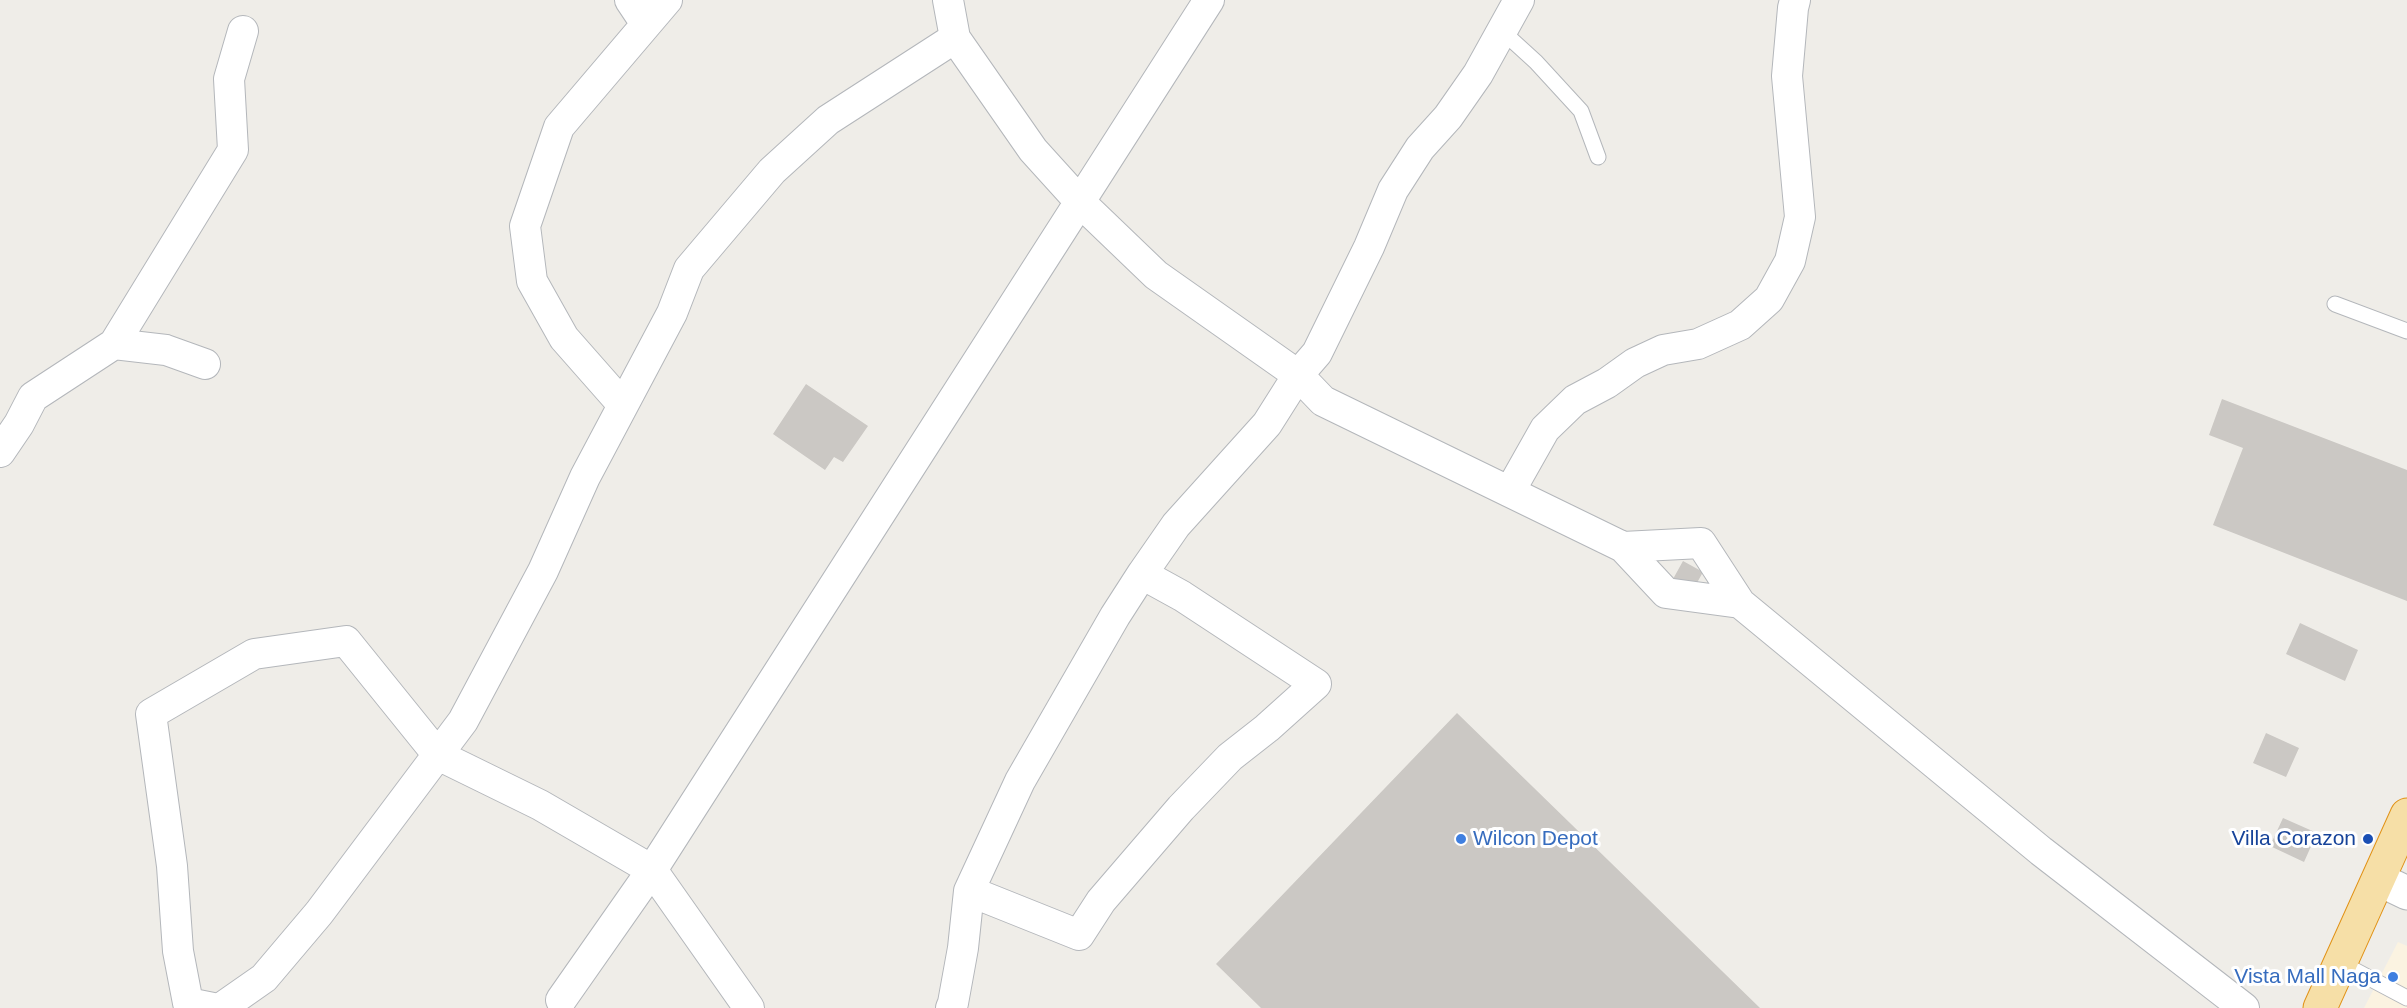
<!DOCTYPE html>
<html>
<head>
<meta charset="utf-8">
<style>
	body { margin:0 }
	canvas { display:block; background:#efede8 }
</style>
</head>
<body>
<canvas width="2407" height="1008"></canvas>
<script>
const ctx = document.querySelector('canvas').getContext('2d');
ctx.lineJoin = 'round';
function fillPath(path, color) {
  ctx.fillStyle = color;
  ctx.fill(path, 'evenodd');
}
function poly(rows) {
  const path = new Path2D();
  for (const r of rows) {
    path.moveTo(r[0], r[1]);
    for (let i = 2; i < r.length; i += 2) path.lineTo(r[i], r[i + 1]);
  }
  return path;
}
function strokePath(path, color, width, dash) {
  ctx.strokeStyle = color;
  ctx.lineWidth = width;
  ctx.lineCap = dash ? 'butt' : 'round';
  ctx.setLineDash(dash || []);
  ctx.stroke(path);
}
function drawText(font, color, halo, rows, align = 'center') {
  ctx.font = font + ' Helvetica,sans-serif';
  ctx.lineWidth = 6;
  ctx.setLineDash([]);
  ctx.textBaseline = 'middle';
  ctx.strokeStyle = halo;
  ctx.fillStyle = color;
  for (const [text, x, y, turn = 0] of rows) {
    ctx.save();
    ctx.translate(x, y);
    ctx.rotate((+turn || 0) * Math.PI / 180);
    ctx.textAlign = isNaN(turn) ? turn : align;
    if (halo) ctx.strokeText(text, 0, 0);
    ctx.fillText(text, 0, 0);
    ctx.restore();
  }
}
fillPath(poly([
	[2398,942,2407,946,2407,1008,2364,1008]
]), '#fbf3e1');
fillPath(poly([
	[806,384,868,426,843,462,834,457,825,470,773,434],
	[2222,399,2407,470,2407,601,2213,525,2243,448,2209,435],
	[1683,561,1703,572,1693,590,1673,579],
	[2300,623,2358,650,2345,681,2286,654],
	[1457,713,1760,1008,1261,1008,1216,964],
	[2266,733,2299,748,2286,777,2253,763],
	[2283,818,2317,833,2304,862,2270,846]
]), '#cbc8c4');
const service = poly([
	[1502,31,1536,62,1581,111,1598,157],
	[2335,304,2407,331],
	[2341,963,2407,998]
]);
const minor = poly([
	[630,0,646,24],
	[948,0,955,38,1033,150,1081,203,1156,275,1298,375,1323,401,1623,547,1666,593,1740,603],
	[114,344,166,350,205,364],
	[623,405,564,338,532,281,525,226,559,127,667,0],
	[0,452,19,424,33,397,114,344,233,150,229,79,243,31],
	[1510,491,1545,429,1575,400,1607,383,1635,363,1663,350,1698,344,1740,325,1769,299,1790,261,1800,217,1787,76,1793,8,1795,0],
	[1623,547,1701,543,1740,603,2041,851,2244,1008],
	[969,891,1079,935,1101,901,1181,808,1230,757,1267,728,1316,684,1182,596,1142,574,1176,525,1267,424,1298,375,1317,353,1369,247,1393,190,1420,148,1448,117,1478,74,1519,0],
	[561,1000,652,870,1209,0],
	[213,1008,188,1003,178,951,172,866,151,714,254,654,346,641,438,755,540,805,652,870,749,1008],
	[221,1008,264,978,319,913,463,721,543,571,585,477,672,313,689,269,772,171,828,120,955,38],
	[951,1008,953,1003,963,948,969,891,1020,781,1115,616,1142,574]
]);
const tertiary = poly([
	[2380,880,2407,893]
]);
const trunk = poly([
	[2320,1008,2407,815]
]);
strokePath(service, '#b4b7bb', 17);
strokePath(minor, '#b4b7bb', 32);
strokePath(tertiary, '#b4b7bb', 35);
strokePath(trunk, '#e19216', 35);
strokePath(service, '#fff', 15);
strokePath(minor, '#fff', 30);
strokePath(tertiary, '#fff', 33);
strokePath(trunk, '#f6dfa7', 33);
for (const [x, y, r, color] of [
	[1461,839,6,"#3f7fe0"],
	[2368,839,6,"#1a4fb4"],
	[2393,977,6,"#3f7fe0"]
]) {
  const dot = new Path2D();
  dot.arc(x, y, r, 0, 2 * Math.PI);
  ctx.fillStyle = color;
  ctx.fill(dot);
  strokePath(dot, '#fff', 2);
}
drawText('21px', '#366cbe', '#fff', [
	["Wilcon Depot",1473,839],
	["Vista Mall Naga",2381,977,"right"]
], 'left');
drawText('21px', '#164399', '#fff', [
	["Villa Corazon",2356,839]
], 'right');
</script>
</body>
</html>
